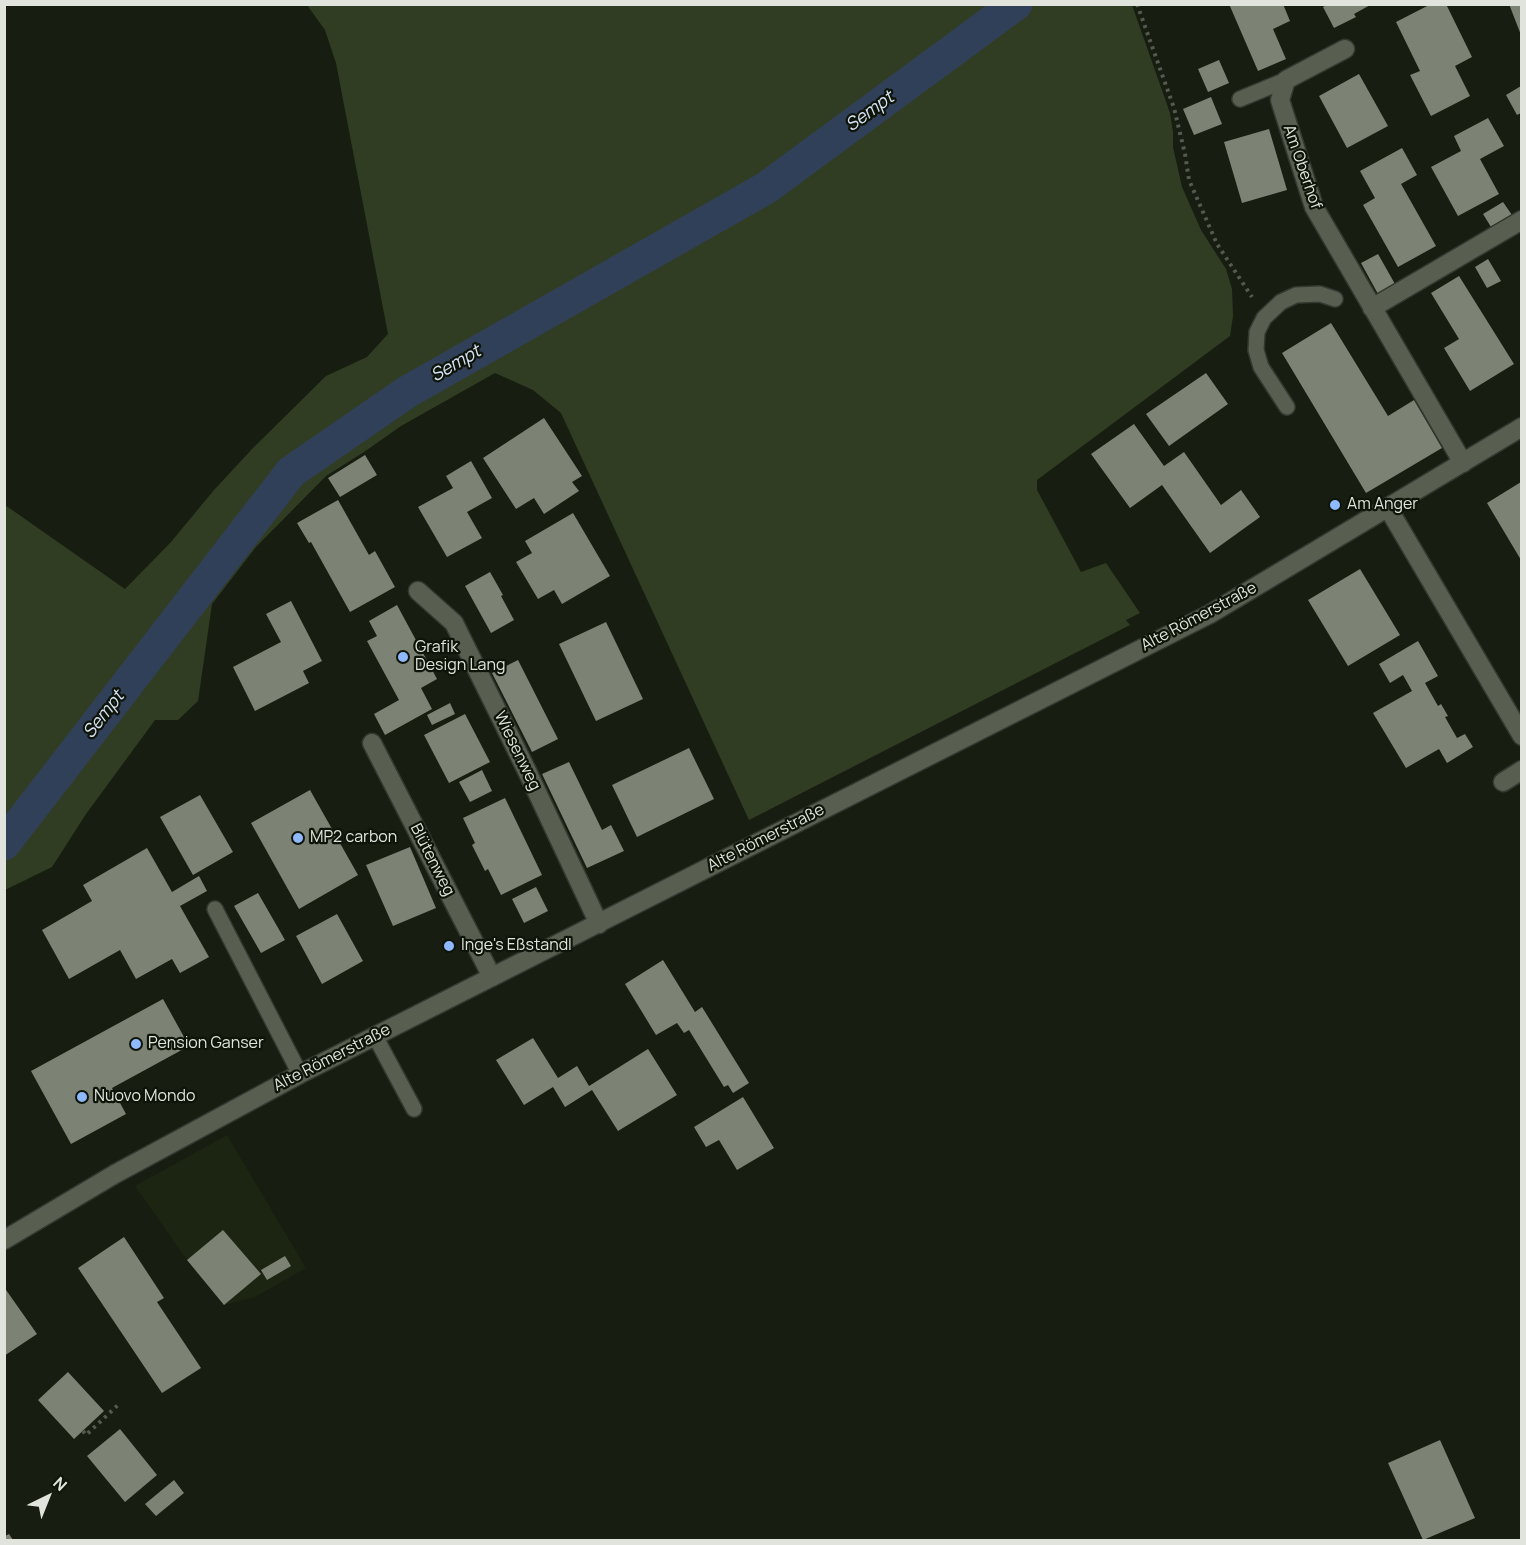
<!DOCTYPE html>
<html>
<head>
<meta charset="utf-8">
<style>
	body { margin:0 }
	#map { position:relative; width:1526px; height:1545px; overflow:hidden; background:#171d11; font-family:Manrope,sans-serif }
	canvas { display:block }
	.frame { position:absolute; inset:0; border:6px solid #e0e4dc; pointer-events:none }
	.north { position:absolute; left:18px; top:1467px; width:60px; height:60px; -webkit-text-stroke:4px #0e1408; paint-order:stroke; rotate:43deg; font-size:16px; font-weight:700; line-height:24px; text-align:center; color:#e0e4dc }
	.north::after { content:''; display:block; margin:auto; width:21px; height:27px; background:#e0e4dc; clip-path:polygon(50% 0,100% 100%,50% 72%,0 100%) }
</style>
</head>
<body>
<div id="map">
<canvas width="1526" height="1545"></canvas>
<div class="frame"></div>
<div class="north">N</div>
</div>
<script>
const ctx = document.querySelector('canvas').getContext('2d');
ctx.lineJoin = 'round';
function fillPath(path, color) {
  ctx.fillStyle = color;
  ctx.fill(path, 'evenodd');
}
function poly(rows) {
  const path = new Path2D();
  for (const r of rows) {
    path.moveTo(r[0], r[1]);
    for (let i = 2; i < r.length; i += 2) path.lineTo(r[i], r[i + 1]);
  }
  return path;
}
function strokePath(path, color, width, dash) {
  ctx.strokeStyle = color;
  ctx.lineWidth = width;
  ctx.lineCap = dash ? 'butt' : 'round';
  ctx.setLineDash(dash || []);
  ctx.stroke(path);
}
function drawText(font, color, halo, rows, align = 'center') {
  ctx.font = font + ' Manrope,sans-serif';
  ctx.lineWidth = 4.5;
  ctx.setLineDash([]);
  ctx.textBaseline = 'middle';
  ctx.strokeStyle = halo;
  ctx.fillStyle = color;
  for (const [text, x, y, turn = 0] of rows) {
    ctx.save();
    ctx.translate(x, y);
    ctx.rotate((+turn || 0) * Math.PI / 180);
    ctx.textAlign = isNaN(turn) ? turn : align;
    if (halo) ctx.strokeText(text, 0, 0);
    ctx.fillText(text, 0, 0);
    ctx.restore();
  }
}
fillPath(poly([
	[227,1135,306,1268,255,1297,224,1305,187,1260,135,1186]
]), '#1c2412');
fillPath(poly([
	[307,5,1132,5,1170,113,1173,132,1173,147,1182,187,1201,230,1226,269,1232,289,1233,316,1230,336,1037,480,1037,490,1081,572,1106,563,1140,613,1126,620,1130,625,749,820,561,413,533,390,495,373,401,426,364,452,326,476,256,547,212,604,198,701,178,720,155,720,86,814,52,867,5,890,5,505,125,589,171,542,214,490,253,448,326,376,367,357,388,334,336,63,325,30]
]), '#313d22');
strokePath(poly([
	[4,844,291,472,407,392,766,188,1016,4]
]), '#314059', 33);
fillPath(poly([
	[1229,4,1283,4,1290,21,1273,29,1286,59,1258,71],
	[1328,4,1372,4,1354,14,1356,17,1334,28,1323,7],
	[1431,4,1446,4,1472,57,1455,66,1470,96,1431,116,1410,75,1420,71,1396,22],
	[1509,4,1521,4,1521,35],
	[1219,60,1229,83,1208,92,1198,69],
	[1359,74,1388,126,1347,148,1319,96],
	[1521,86,1521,113,1517,115,1506,95],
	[1211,97,1222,124,1194,135,1183,109],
	[1488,118,1504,146,1480,159,1499,194,1458,216,1431,167,1461,151,1454,136],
	[1269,129,1287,190,1242,203,1224,142],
	[1402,148,1417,175,1401,184,1436,246,1398,267,1363,205,1375,198,1360,171],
	[1503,202,1512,215,1491,227,1483,214],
	[1378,254,1395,284,1378,294,1361,263],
	[1488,259,1501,281,1487,288,1475,267],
	[1459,276,1514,364,1470,391,1444,348,1459,339,1431,293],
	[1331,323,1388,416,1414,400,1442,448,1366,493,1282,353],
	[1206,373,1228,404,1169,446,1146,414],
	[544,418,582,476,572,482,579,491,544,514,534,498,516,509,483,458],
	[1134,424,1164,466,1184,452,1221,505,1241,490,1260,517,1210,553,1162,485,1130,508,1091,454],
	[365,455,377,475,340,497,328,478],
	[471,461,492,498,467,512,482,538,447,557,418,507,453,488,446,476],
	[1521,482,1521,560,1487,503],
	[338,500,369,555,375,551,395,587,350,612,311,542,309,543,297,523],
	[573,513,610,576,562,604,554,590,538,599,516,562,532,553,525,541],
	[1360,569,1400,635,1348,666,1308,600],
	[490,572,503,595,501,596,514,620,491,633,465,586],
	[291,601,322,661,303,671,309,683,255,711,233,667,281,642,266,614],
	[397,605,437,679,421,688,432,709,385,735,374,714,399,700,367,641,377,636,369,621],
	[606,622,643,699,596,721,559,644],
	[1418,641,1438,676,1425,683,1438,706,1441,704,1448,716,1445,717,1457,738,1465,734,1473,747,1447,763,1439,749,1406,768,1373,713,1412,691,1403,675,1390,683,1379,664],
	[518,660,558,739,532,752,492,673],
	[450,703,455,714,432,725,427,715],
	[465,714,490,762,449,783,424,735],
	[689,748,714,799,637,837,612,785],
	[569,762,602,830,611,825,624,851,587,868,542,774],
	[482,770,492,791,470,802,459,782],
	[310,790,358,875,299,909,251,823],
	[200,795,233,852,193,875,160,817],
	[505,798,542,875,501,895,488,869,485,871,472,845,475,843,463,818],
	[410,847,436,908,393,926,366,865],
	[147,848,172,892,199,876,207,891,180,906,209,957,180,973,172,959,136,979,120,950,69,979,42,930,92,901,83,885],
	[536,887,548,911,524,923,512,899],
	[258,893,285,940,261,953,234,906],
	[337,914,363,961,322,984,296,936],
	[663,960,695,1012,702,1007,749,1083,733,1093,728,1085,724,1087,689,1030,684,1033,677,1023,656,1035,625,984],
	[163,999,189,1046,112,1088,126,1114,71,1144,31,1071],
	[533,1038,558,1078,577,1066,589,1086,648,1049,677,1095,618,1131,592,1090,565,1107,553,1087,524,1105,496,1060],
	[743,1097,774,1148,737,1170,719,1140,706,1147,694,1127],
	[223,1230,261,1274,224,1305,187,1260],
	[124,1237,164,1298,157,1302,201,1368,162,1393,78,1268],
	[285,1256,291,1266,267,1280,261,1270],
	[4,1287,37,1334,4,1356],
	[68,1372,104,1411,74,1439,38,1400],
	[120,1429,157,1475,125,1502,87,1456],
	[1440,1440,1475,1518,1423,1540,1388,1463],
	[174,1480,184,1493,156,1516,145,1504],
	[9,1534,13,1540,5,1540,5,1536]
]), '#7c8374');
const service = poly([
	[1240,99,1286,80],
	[1287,407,1261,367,1256,350,1257,332,1264,318,1281,302,1296,295,1320,294,1335,299],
	[215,909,300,1074],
	[375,1036,414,1109]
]);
const minor = poly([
	[1345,49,1286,80,1280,100,1314,207,1463,463],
	[1372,308,1522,220],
	[1388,508,1522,736],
	[418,591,454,623,527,771,599,924],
	[372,743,492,977],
	[1503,782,1522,770]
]);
const secondary = poly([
	[4,1240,115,1174,300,1074,1210,614,1522,427]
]);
strokePath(service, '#343831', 18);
strokePath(minor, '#343831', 21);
strokePath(secondary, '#343831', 21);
strokePath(poly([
	[1137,4,1174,108,1185,154,1189,180,1217,244,1252,297],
	[83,1431,86,1435,118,1405]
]), '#555a4f', 4, [3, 4.5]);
strokePath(service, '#585f50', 15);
strokePath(minor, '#585f50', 18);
strokePath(secondary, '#585f50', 18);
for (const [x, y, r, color] of [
	[1335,505,6,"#8fb8fd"],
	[403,657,6,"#8fb8fd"],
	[298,838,6,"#8fb8fd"],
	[449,946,6,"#8fb8fd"],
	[136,1044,6,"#8fb8fd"],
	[82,1097,6,"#8fb8fd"]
]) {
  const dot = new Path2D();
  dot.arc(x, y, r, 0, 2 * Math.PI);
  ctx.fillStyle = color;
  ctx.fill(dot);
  strokePath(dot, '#0e1408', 2);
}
drawText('16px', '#e0e4dc', '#0e1408', [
	["Am Oberhof",1302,167,71],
	["Alte Römerstraße",1199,617,-28],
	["Wiesenweg",517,751,64],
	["Alte Römerstraße",766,838,-27],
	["Blütenweg",432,860,63],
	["Alte Römerstraße",332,1058,-27]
]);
drawText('16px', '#e0e4dc', '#0e1408', [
	["Am Anger",1347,505],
	["Grafik",415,648],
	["Design Lang",415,666],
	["MP2 carbon",310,838],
	["Inge's Eßstandl",461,946],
	["Pension Ganser",148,1044],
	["Nuovo Mondo",94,1097]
], 'left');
drawText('italic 18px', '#d6e3f7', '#0e1408', [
	["Sempt",870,112,-36],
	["Sempt",456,364,-30],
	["Sempt",104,715,-52]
]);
</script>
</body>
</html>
